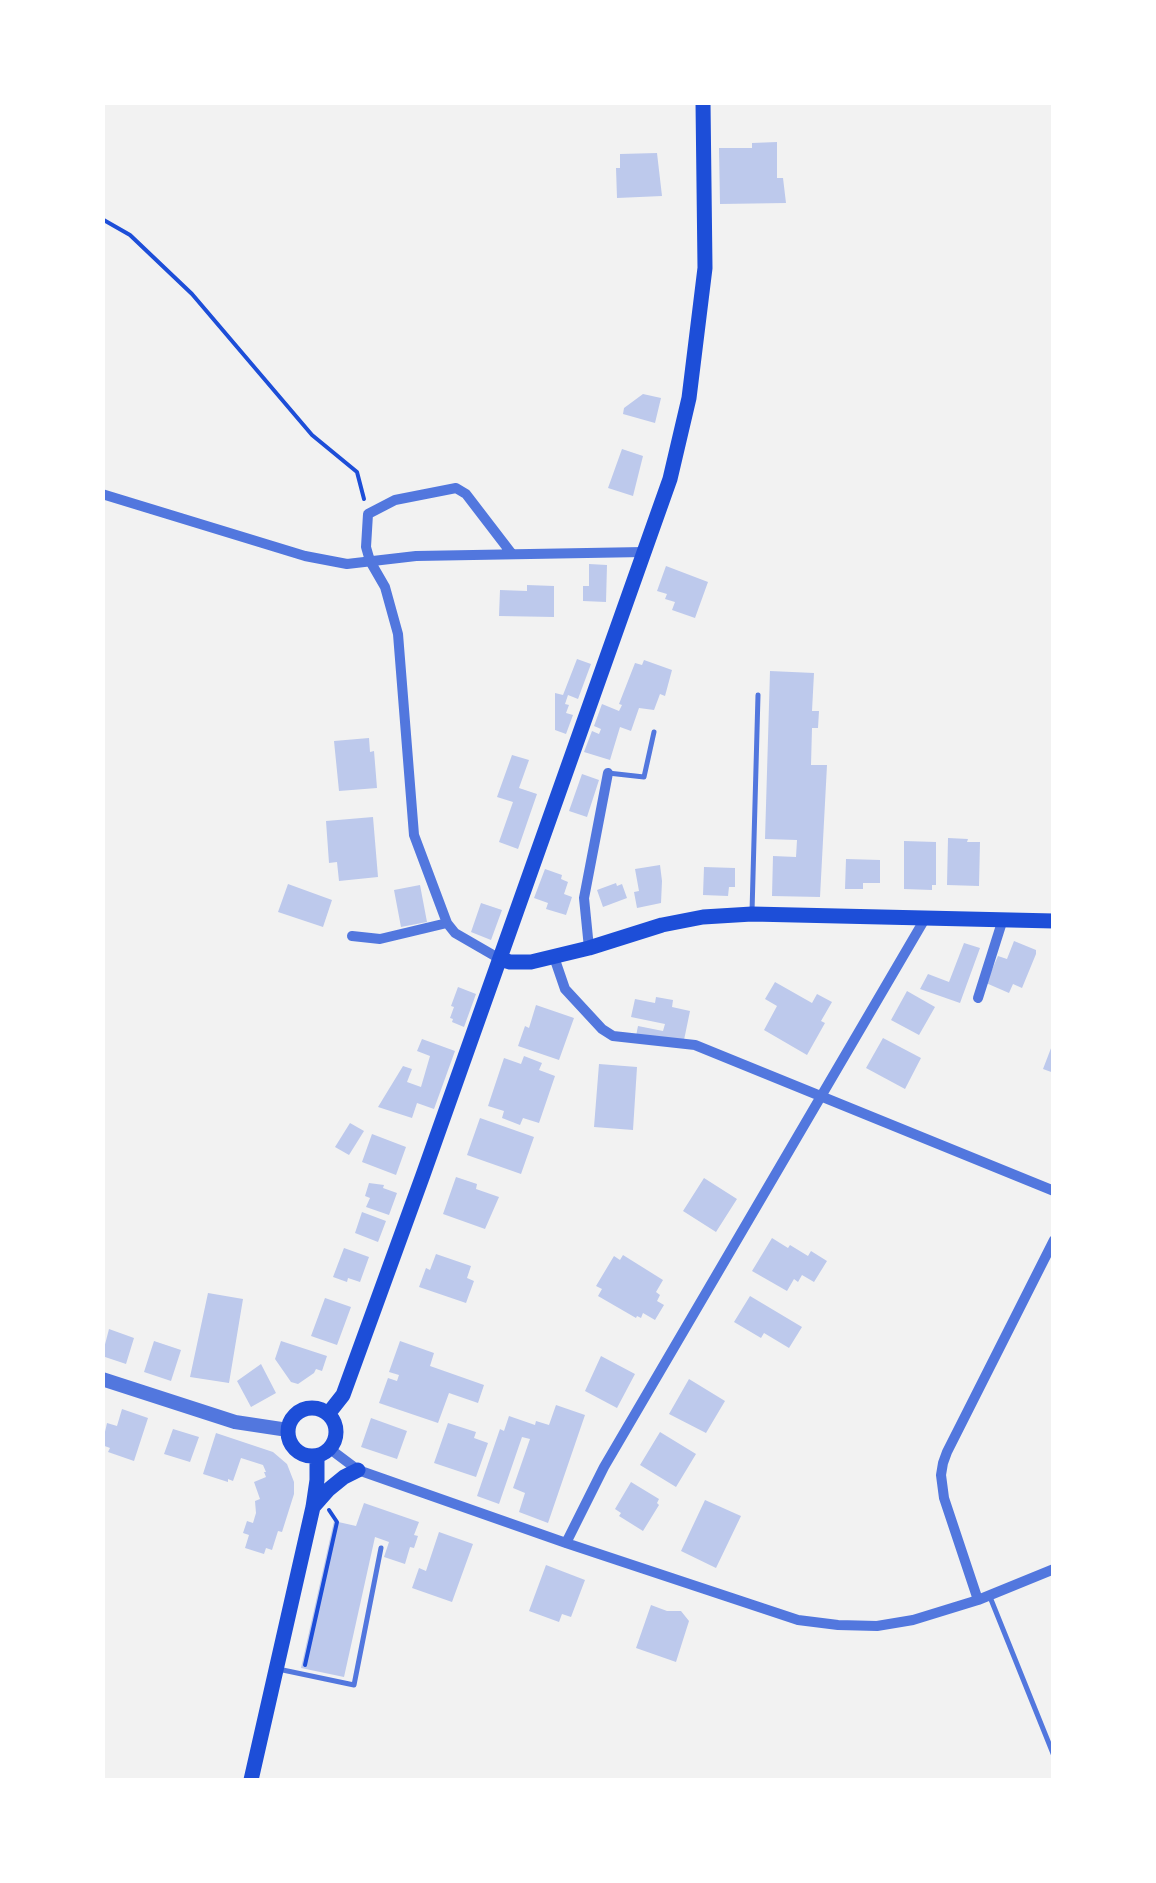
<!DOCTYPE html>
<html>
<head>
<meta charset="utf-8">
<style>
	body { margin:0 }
	#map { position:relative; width:1156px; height:1883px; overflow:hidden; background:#f2f2f2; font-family:"Asap Condensed",sans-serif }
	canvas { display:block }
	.frame { position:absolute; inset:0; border:105px solid #fff; pointer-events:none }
</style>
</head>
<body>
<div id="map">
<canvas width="1156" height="1883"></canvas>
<div class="frame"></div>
</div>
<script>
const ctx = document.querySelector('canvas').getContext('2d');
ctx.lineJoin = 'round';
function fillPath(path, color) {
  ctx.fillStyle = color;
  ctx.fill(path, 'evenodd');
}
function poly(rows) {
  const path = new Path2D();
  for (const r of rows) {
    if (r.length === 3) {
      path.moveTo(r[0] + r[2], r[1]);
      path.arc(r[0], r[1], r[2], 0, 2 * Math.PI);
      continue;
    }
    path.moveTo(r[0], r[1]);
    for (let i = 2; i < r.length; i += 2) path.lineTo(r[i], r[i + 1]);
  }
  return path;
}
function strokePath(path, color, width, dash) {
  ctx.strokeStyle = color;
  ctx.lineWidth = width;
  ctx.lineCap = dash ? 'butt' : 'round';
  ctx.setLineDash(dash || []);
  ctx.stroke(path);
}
fillPath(poly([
	[777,142,777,178,783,178,786,203,720,204,719,148,752,148,752,143],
	[657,153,662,196,617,198,616,168,620,168,620,154],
	[643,394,661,398,655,423,623,414,624,408],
	[622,449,643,456,633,496,608,488],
	[589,564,607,565,606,602,583,601,583,586,589,586],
	[666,566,708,582,695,618,672,610,675,602,665,599,667,594,657,591],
	[527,585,554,586,554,617,499,616,500,590,527,591],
	[577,659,591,664,578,699,568,695,565,704,569,705,566,713,573,715,566,734,555,730,555,693,563,695],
	[644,660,672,670,665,696,660,694,654,710,639,708,631,731,620,727,610,760,584,752,592,731,599,734,601,729,594,726,602,704,619,711,622,705,619,704,635,663,642,665],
	[770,671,814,673,812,711,819,711,818,728,812,728,811,765,827,765,820,897,772,896,773,856,796,857,797,840,765,839],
	[369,738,370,752,374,751,377,788,339,791,334,741],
	[512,755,529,760,519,788,537,794,518,849,499,842,513,802,497,797],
	[582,774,599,780,587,817,569,811],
	[373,817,378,877,339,881,337,862,329,863,326,821],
	[948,838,968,839,967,842,980,842,979,886,947,885],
	[904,841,936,842,936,885,932,885,932,890,904,889],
	[846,859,880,860,880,883,863,883,863,889,845,889],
	[660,865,662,881,661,903,637,908,634,892,639,891,635,869],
	[704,867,735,868,735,887,729,887,728,896,703,895],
	[545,869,562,875,561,879,568,882,564,894,572,897,566,915,546,909,548,903,534,898],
	[616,883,617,886,622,884,627,898,603,907,597,890],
	[288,884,332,900,323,927,278,912],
	[420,885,427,922,401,927,394,890],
	[481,903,502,910,491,940,471,932],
	[1014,941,1036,950,1036,954,1022,988,1013,984,1009,993,986,983,998,956,1007,959],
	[964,943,980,948,960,1003,920,989,928,974,949,982],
	[775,982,812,1003,817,994,832,1002,821,1021,825,1023,807,1055,764,1030,777,1006,765,999],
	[458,987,476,994,464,1027,452,1022,453,1019,450,1018,454,1007,451,1006],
	[907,991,935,1007,919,1035,891,1020],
	[656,997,673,1000,672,1007,690,1011,684,1040,636,1036,638,1026,663,1031,665,1024,631,1017,635,999,655,1003],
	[536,1005,574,1018,559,1060,518,1046,525,1026,529,1028],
	[883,1038,921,1058,905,1089,866,1068],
	[422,1039,455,1051,434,1109,417,1103,412,1118,378,1107,403,1066,412,1069,407,1082,421,1087,430,1056,417,1051],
	[1053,1043,1054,1043,1054,1073,1043,1069],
	[524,1056,542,1063,539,1070,555,1076,539,1123,523,1118,520,1125,502,1118,504,1111,488,1106,504,1058,521,1064],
	[599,1064,637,1067,633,1130,594,1127],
	[480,1118,534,1137,521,1174,467,1155],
	[350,1123,364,1131,349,1155,335,1147],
	[372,1134,406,1147,396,1175,362,1162],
	[456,1177,477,1184,476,1189,499,1197,485,1229,443,1214],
	[704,1178,737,1199,716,1232,683,1211],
	[369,1183,384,1185,383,1188,397,1193,389,1215,366,1207,370,1198,365,1196],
	[362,1212,386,1221,378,1242,355,1233],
	[772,1238,788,1248,790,1245,808,1256,811,1251,827,1261,814,1282,802,1275,798,1282,794,1279,787,1291,752,1271],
	[344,1248,369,1257,360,1282,348,1278,347,1282,333,1277],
	[436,1254,471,1266,467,1278,474,1281,466,1303,419,1287,426,1268,430,1270],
	[623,1255,663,1280,656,1292,660,1295,657,1301,664,1305,655,1320,643,1313,641,1318,637,1316,636,1318,598,1296,602,1289,596,1286,614,1256,620,1260],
	[208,1293,243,1299,229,1383,190,1377],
	[750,1296,802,1327,789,1348,764,1333,761,1338,734,1322],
	[325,1298,351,1307,337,1345,311,1336],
	[109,1329,134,1338,126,1364,102,1356],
	[154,1341,181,1350,171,1381,144,1372],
	[281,1341,327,1356,322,1371,316,1369,314,1373,298,1384,291,1382,275,1359],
	[400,1341,434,1353,430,1366,484,1385,478,1403,449,1393,438,1423,379,1403,388,1378,397,1381,399,1375,389,1372],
	[601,1356,635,1374,617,1408,585,1391],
	[261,1364,276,1393,251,1407,237,1381],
	[689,1379,725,1401,706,1433,669,1414],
	[556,1405,585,1415,548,1523,519,1512,525,1493,513,1488,530,1439,522,1437,499,1504,477,1496,500,1429,504,1431,509,1416,535,1425,536,1421,549,1425],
	[122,1409,148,1418,134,1461,108,1452,110,1448,102,1445,107,1423,117,1426],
	[371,1418,407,1431,397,1459,361,1447],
	[448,1423,476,1432,474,1438,488,1443,476,1477,434,1463],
	[173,1429,199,1437,190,1462,164,1454],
	[660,1432,696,1454,676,1487,640,1465],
	[216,1433,273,1452,287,1464,294,1482,294,1494,282,1532,278,1531,272,1550,266,1548,264,1554,245,1548,249,1535,243,1533,247,1521,253,1523,256,1513,255,1501,260,1499,254,1482,266,1477,264,1472,266,1472,263,1465,241,1458,233,1481,228,1479,228,1482,203,1474],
	[631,1482,659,1499,657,1503,659,1505,643,1531,619,1516,621,1513,615,1509],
	[705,1500,741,1516,716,1568,681,1551],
	[364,1503,419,1522,414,1535,418,1536,414,1548,410,1547,405,1564,384,1557,389,1542,375,1537,344,1677,301,1668,334,1521,356,1526],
	[439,1532,473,1544,452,1602,412,1588,419,1568,426,1571],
	[546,1565,585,1580,571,1617,562,1614,559,1622,529,1611],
	[651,1605,667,1611,681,1611,689,1621,676,1662,636,1648]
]), '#bdc9ec');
strokePath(poly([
	[102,219,130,235,192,294,312,435,357,472,364,499],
	[305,1665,337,1522,329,1510]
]), '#1d4ed8', 4);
strokePath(poly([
	[608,773,644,777,654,732],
	[752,912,758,695],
	[990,1597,1054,1756],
	[278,1669,354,1685,381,1548]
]), '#5277de', 5);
strokePath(poly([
	[102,494,305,556,347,564,416,556,644,552],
	[352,936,380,939,447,923],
	[589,948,584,898,608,773],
	[554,957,565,989,602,1029,613,1036,695,1045,1054,1191],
	[500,959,455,933,447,923,414,835,398,634,385,587,370,561,366,547,368,514,395,500,456,488,466,494,512,554],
	[978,998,1003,919],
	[330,1449,358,1470,566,1543,798,1620,838,1625,877,1626,913,1620,978,1600,1054,1569],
	[566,1543,604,1467,926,917],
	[978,1600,944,1498,941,1475,943,1463,947,1452,1054,1240]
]), '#5277de', 10);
strokePath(poly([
	[102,1379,235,1422,288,1430]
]), '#5277de', 14);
strokePath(poly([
	[500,959,510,962,531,962,589,948,662,925,703,917,752,914,1054,921],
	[312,1432,24],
	[328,1414,343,1395,423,1175,670,479,689,398,705,268,703,102],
	[313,1507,328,1490,344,1477,358,1470],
	[251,1780,313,1507,317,1480,317,1456]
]), '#1d4ed8', 15);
</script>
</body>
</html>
